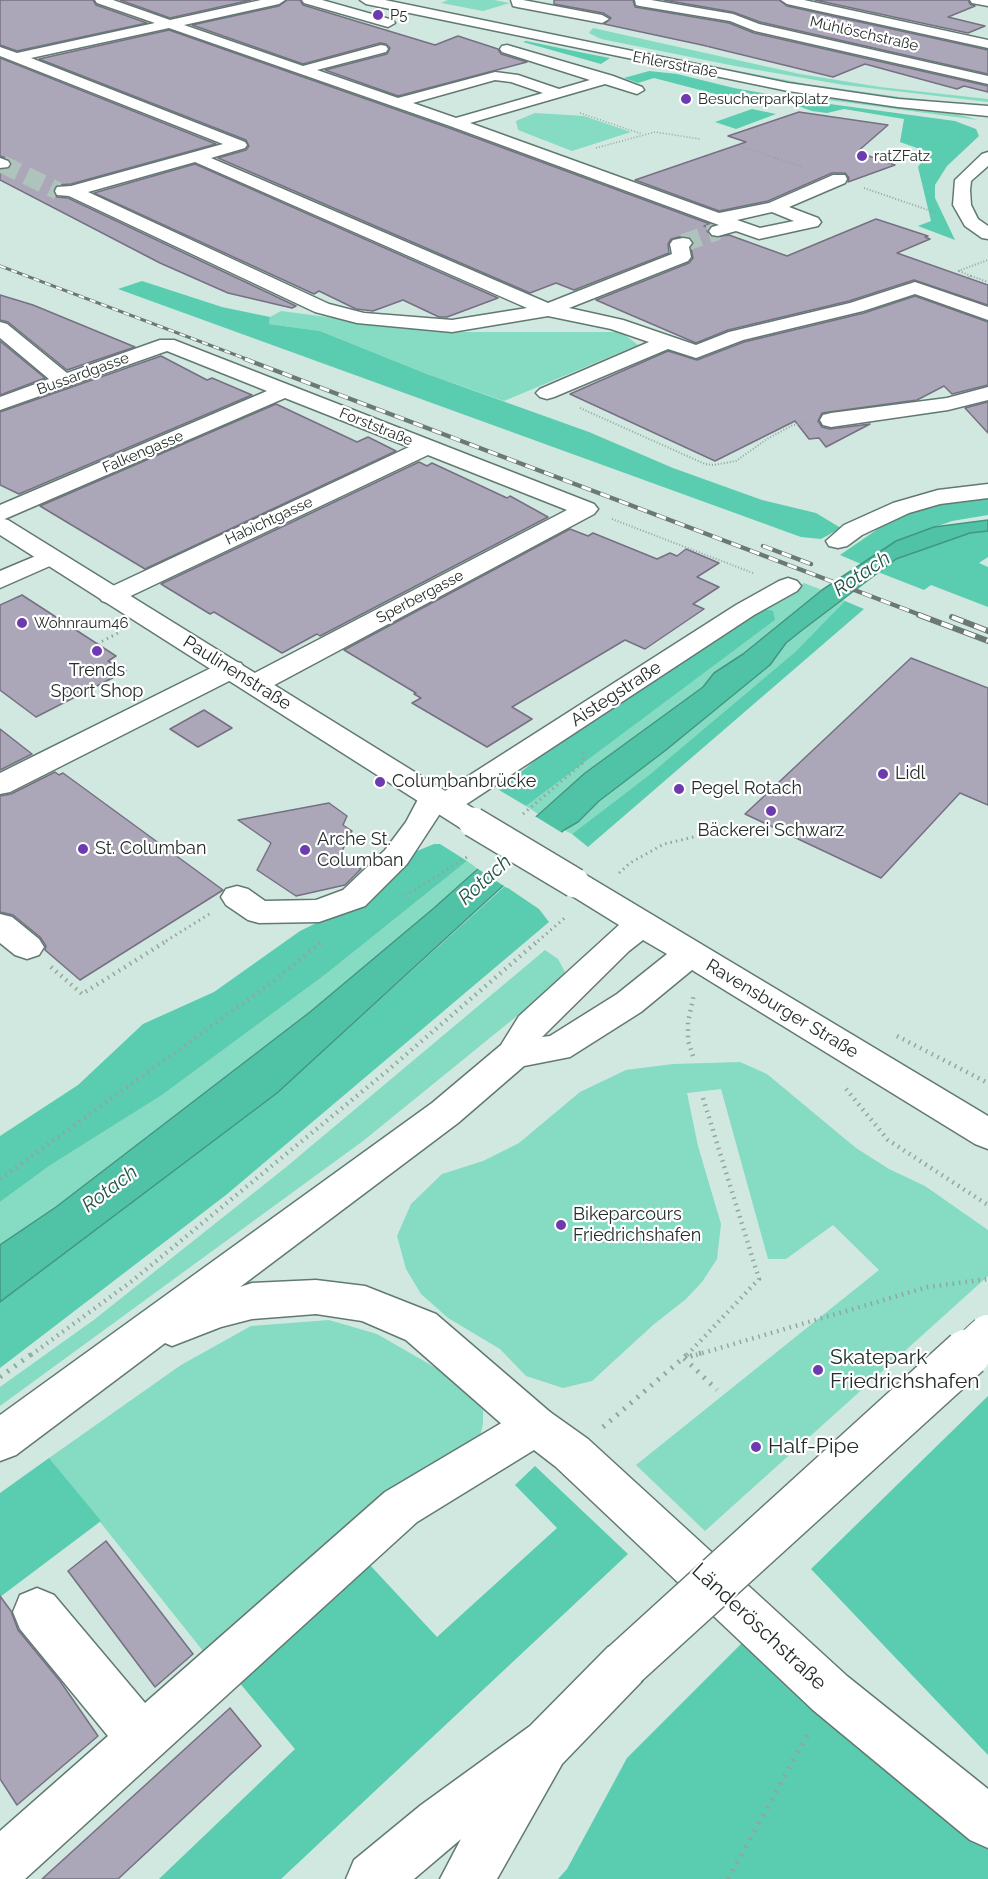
<!DOCTYPE html>
<html>
<head>
<meta charset="utf-8">
<style>
	body { margin:0 }
	canvas { display:block; background:#d0e8e0 }
</style>
</head>
<body>
<canvas width="988" height="1879"></canvas>
<script>
const ctx = document.querySelector('canvas').getContext('2d');
ctx.lineJoin = 'round';
function fillPath(path, color) {
  ctx.fillStyle = color;
  ctx.fill(path, 'evenodd');
}
function poly(rows) {
  const path = new Path2D();
  for (const r of rows) {
    path.moveTo(r[0], r[1]);
    for (let i = 2; i < r.length; i += 2) path.lineTo(r[i], r[i + 1]);
  }
  return path;
}
function strokePath(path, color, width, dash) {
  ctx.strokeStyle = color;
  ctx.lineWidth = width;
  ctx.lineCap = dash ? 'butt' : 'round';
  ctx.setLineDash(dash || []);
  ctx.stroke(path);
}
function drawText(font, color, halo, rows, align = 'center') {
  ctx.font = font + ' Raleway,sans-serif';
  ctx.lineWidth = 4.5;
  ctx.setLineDash([]);
  ctx.textBaseline = 'middle';
  ctx.strokeStyle = halo;
  ctx.fillStyle = color;
  for (const [text, x, y, turn = 0] of rows) {
    ctx.save();
    ctx.translate(x, y);
    ctx.rotate((+turn || 0) * Math.PI / 180);
    ctx.textAlign = isNaN(turn) ? turn : align;
    if (halo) ctx.strokeText(text, 0, 0);
    ctx.fillText(text, 0, 0);
    ctx.restore();
  }
}
fillPath(poly([
	[448,0,494,0,510,3,483,11,441,3],
	[593,28,800,74,880,87,988,99,988,102,844,85,735,66,601,39,589,33],
	[676,59,807,84,900,97,988,106,939,104,807,87,671,61],
	[817,95,961,115,978,120,813,98],
	[535,113,584,116,631,132,572,151,518,130,516,121],
	[281,311,441,332,621,332,638,345,504,401,427,374,320,331,269,324,270,317],
	[804,583,822,590,743,654,714,673,703,687,585,773,538,814,526,806,775,620,759,608],
	[842,599,845,601,795,652,649,775,572,834,564,830,578,822,599,801,666,750,770,665,786,643],
	[467,861,477,868,434,908,310,1012,56,1207,0,1245,0,1202,49,1166,162,1095,326,974],
	[545,950,558,959,565,972,560,981,363,1141,0,1406,0,1387,95,1319,285,1168],
	[740,1062,767,1074,856,1148,889,1169,925,1186,988,1230,988,1276,705,1531,636,1465,879,1270,833,1225,786,1259,768,1259,721,1089,687,1093,698,1146,721,1224,717,1259,702,1282,686,1299,653,1325,592,1381,563,1388,526,1376,500,1349,448,1318,421,1294,406,1269,397,1236,411,1204,442,1174,483,1161,519,1143,580,1092,626,1070,673,1064],
	[329,1320,377,1334,443,1372,483,1410,483,1424,480,1436,374,1508,203,1651,49,1458,181,1365,251,1326]
]), '#86dbc3');
fillPath(poly([
	[526,41,584,53,610,58,601,64,523,42],
	[649,71,677,74,734,88,779,96,767,99,745,92,731,98,654,78,638,83,624,78],
	[793,99,955,121,976,129,979,136,947,166,935,185,935,198,955,240,918,226,931,221,918,167,928,152,900,142,904,119,844,109,827,113,812,111,784,101],
	[752,109,776,114,736,129,715,122],
	[142,281,222,307,270,317,269,324,320,331,427,374,589,432,673,468,762,500,816,513,841,528,821,539,801,537,118,289],
	[988,495,988,515,952,521,896,541,861,564,840,555,904,511,959,499],
	[988,531,988,557,979,563,988,567,988,607,931,585,924,590,878,572,896,559,917,550,970,533],
	[845,601,864,609,588,847,572,834,649,775,795,652],
	[759,608,773,611,775,620,526,806,499,790,533,762,539,750],
	[434,844,440,844,467,861,326,974,162,1095,49,1166,0,1202,0,1136,78,1085,143,1024,214,992,300,931,349,907,412,853],
	[505,886,539,909,549,922,226,1195,0,1368,0,1302,277,1093],
	[988,1396,988,1755,811,1569],
	[49,1458,101,1521,0,1597,0,1493],
	[535,1466,628,1554,281,1879,159,1879,295,1749,238,1681,368,1563,437,1637,557,1528,515,1485],
	[745,1640,988,1849,988,1879,558,1879,567,1869,627,1758]
]), '#5accaf');
const water = poly([
	[988,520,988,531,970,533,896,559,801,631,786,643,770,665,666,750,599,801,578,822,564,830,277,1093,0,1302,0,1245,56,1207,310,1012,434,908,585,773,703,687,714,673,743,654,822,590,896,541,934,527,988,520]
]);
fillPath(water, '#50c3a6');
strokePath(water, '#439681', 1.5);
fillPath(poly([
	[533,815,564,834,507,888,475,867]
]), '#d0e8e0');
const building = poly([
	[0,0,93,0,96,5,147,23,17,51,0,45,0,0],
	[120,0,251,0,170,18,120,0],
	[287,0,300,0,303,5,435,45,458,36,498,49,501,54,527,62,398,96,325,70,387,54,390,48,386,44,380,43,303,64,192,25,279,6,287,0],
	[554,0,633,0,635,7,729,23,754,33,988,86,988,92,964,86,957,89,865,64,833,77,702,45,604,24,611,18,603,13,554,4,554,0],
	[664,0,779,0,787,6,988,50,988,74,760,22,733,12,664,0],
	[815,0,968,0,970,4,975,6,948,17,985,26,968,33,815,0],
	[169,30,449,128,710,224,704,226,709,228,707,231,712,237,729,235,787,256,876,219,928,236,925,237,930,239,897,253,988,285,988,305,914,280,849,301,728,330,696,343,596,300,689,263,693,258,691,248,694,243,691,238,683,236,671,239,668,244,669,253,574,290,556,283,530,293,218,158,246,150,249,146,246,140,39,59,169,30],
	[0,58,216,144,71,184,57,185,53,192,57,197,68,198,296,306,292,308,228,293,160,263,0,180,0,170,8,169,12,165,9,159,0,156,0,58],
	[799,112,888,125,857,152,895,165,848,182,849,178,845,173,832,173,768,201,719,211,635,180,746,142,728,136,799,112],
	[195,164,498,298,447,317,439,317,403,300,373,311,356,309,319,291,314,294,94,193,195,164],
	[0,295,33,305,135,347,67,370,8,322,0,320,0,295],
	[915,296,988,322,988,385,952,394,944,386,917,400,822,413,818,421,822,427,830,429,870,424,826,447,819,438,809,439,795,421,715,461,570,394,668,351,697,360,744,342,864,313,915,296],
	[0,341,45,378,0,395,0,341],
	[161,356,207,380,212,378,252,395,19,494,0,485,0,412,161,356],
	[988,402,988,433,965,408,988,402],
	[276,404,357,442,368,437,396,451,145,569,40,506,276,404],
	[419,462,427,466,432,463,507,498,510,496,548,517,320,636,317,634,282,653,214,612,210,614,161,584,419,462],
	[570,529,588,536,593,533,657,559,670,553,677,556,686,549,719,563,697,577,719,587,693,604,704,609,645,649,625,640,512,707,532,719,487,747,412,703,421,698,414,694,416,693,344,650,570,529],
	[22,595,116,656,108,661,126,671,36,717,0,690,0,605,22,595],
	[911,658,988,688,988,805,960,793,881,878,745,814,911,658],
	[204,710,232,728,198,747,170,729,204,710],
	[0,729,32,754,0,770,0,729],
	[55,772,59,775,63,773,223,890,80,980,45,950,46,946,40,937,13,915,0,912,0,796,11,794,55,772],
	[329,803,347,816,343,825,352,831,339,857,361,869,345,885,296,896,257,870,271,843,238,820,329,803],
	[106,1541,193,1654,155,1687,68,1571,106,1541],
	[0,1596,11,1611,18,1630,60,1681,98,1736,17,1805,0,1779,0,1596],
	[230,1708,261,1746,118,1879,42,1879,230,1708]
]);
fillPath(building, '#aca6b9');
strokePath(building, '#767082', 1.5);
strokePath(poly([
	[2,164,58,191],
	[683,243,718,231]
]), '#aec3bc', 18, [18, 9]);
const minor = poly([
	[95,0,113,0,170,20,261,0,285,0,279,4,184,25,303,66,381,45,386,46,388,49,386,52,317,70,398,98,495,72,518,75,559,89,590,80,502,52,500,49,502,46,507,45,613,76,642,87,644,90,637,94,605,84,470,123,719,213,769,203,833,175,845,175,847,179,845,183,789,207,818,218,821,222,818,226,759,239,736,231,718,236,712,235,709,231,712,227,719,225,450,126,169,28,31,58,245,142,247,145,245,148,211,158,548,303,672,254,670,244,673,240,683,238,689,239,692,243,689,247,691,257,688,261,569,308,623,320,696,345,729,332,850,303,915,282,988,307,988,320,915,294,863,311,743,340,696,358,668,349,554,397,547,399,540,397,536,393,540,389,649,342,611,329,548,316,452,332,357,323,315,312,69,196,57,195,55,191,57,187,71,186,223,144,0,56,0,47,17,53,155,23,97,3,95,0],
	[495,80,511,82,543,93,456,118,413,103,495,80],
	[195,162,527,308,452,320,364,313,329,304,88,192,195,162],
	[772,212,794,221,760,228,737,220,772,212],
	[302,0,322,0,393,20,395,23,388,27,304,3,302,0],
	[360,0,385,0,788,83,898,99,988,106,988,116,898,107,788,91,366,4,360,0],
	[511,0,523,0,602,15,609,19,602,23,517,7,513,6,511,0],
	[635,0,651,0,733,14,759,24,988,76,988,84,755,31,730,21,640,6,636,5,635,0],
	[781,0,804,0,988,40,988,48,787,4,781,0],
	[970,0,988,0,988,6,972,3,970,0],
	[988,152,988,166,971,181,970,190,971,205,978,219,988,226,988,239,982,238,965,226,953,205,955,180,982,154,988,152],
	[0,158,8,161,10,164,8,167,0,168,0,158],
	[0,322,7,324,67,373,160,340,174,340,594,504,598,509,594,514,265,690,255,692,245,690,241,684,245,678,567,510,428,455,120,601,111,604,102,601,98,596,102,591,409,447,285,398,0,521,0,505,267,391,167,351,0,410,0,397,49,379,0,338,0,322],
	[988,387,988,400,948,410,831,427,823,425,820,420,823,415,831,413,947,398,988,387],
	[988,484,988,498,940,504,909,513,862,535,847,546,838,548,829,546,826,541,844,525,893,503,938,490,988,484],
	[50,550,59,552,62,557,59,562,0,588,0,571,50,550],
	[788,578,797,581,801,586,797,591,754,615,456,811,441,812,407,864,365,906,319,922,259,923,248,920,226,905,221,897,226,889,237,886,248,889,265,901,316,900,343,890,385,850,406,822,423,790,434,788,445,791,736,605,779,581,788,578],
	[231,661,241,663,245,669,241,675,10,792,0,794,0,773,221,663,231,661],
	[0,914,12,917,39,939,44,947,39,955,27,959,15,955,0,943,0,914],
	[535,1406,550,1412,588,1439,847,1676,988,1789,988,1848,970,1840,813,1710,556,1467,534,1450,417,1522,25,1879,0,1879,0,1831,108,1736,20,1629,13,1612,20,1595,37,1588,54,1595,145,1703,385,1492,520,1412,535,1406]
]);
const major = poly([
	[0,518,8,520,484,815,488,822,484,829,473,832,462,829,0,535,0,518],
	[575,872,586,875,988,1116,988,1149,975,1144,692,970,641,1012,570,1057,524,1066,458,1123,240,1287,252,1283,316,1280,365,1286,436,1314,550,1412,557,1426,550,1440,535,1446,520,1440,406,1340,362,1321,316,1314,252,1319,221,1327,172,1346,165,1343,16,1455,0,1461,0,1415,432,1103,501,1045,519,1016,619,925,564,891,559,883,564,875,575,872],
	[643,940,667,954,617,994,550,1036,542,1037,629,951,643,940],
	[625,1640,642,1647,649,1664,642,1681,562,1764,497,1879,440,1879,461,1839,414,1879,346,1879,354,1860,421,1805,530,1726,608,1647,625,1640]
]);
strokePath(minor, '#627972', 3);
strokePath(major, '#627972', 3);
strokePath(poly([
	[707,46,722,40],
	[580,113,642,134],
	[740,146,779,159],
	[596,148,655,132,700,139]
]), '#93a59f', 1.5, [1, 2]);
strokePath(poly([
	[775,158,803,167],
	[864,188,937,213],
	[958,271,988,260],
	[959,271,971,276,965,279],
	[971,276,988,282],
	[580,408,705,464,714,465,736,461,767,439,793,425,804,424],
	[612,519,753,573]
]), '#93a59f', 2, [1, 2]);
strokePath(poly([
	[97,644,118,633],
	[523,814,583,763,583,750],
	[619,873,630,863,664,844,736,827],
	[405,896,467,857],
	[166,941,211,913],
	[538,941,567,916]
]), '#93a59f', 3, [1.5, 4]);
strokePath(poly([
	[51,967,82,994,168,940],
	[897,1036,988,1083],
	[693,1056,688,1041,688,1022,694,994],
	[846,1089,888,1140,988,1205],
	[0,1179,274,981,321,942],
	[31,1355,132,1281,387,1071,539,940],
	[687,1355,759,1279,703,1098],
	[696,1355,928,1287,988,1279]
]), '#93a59f', 4.5, [1.5, 5]);
strokePath(poly([
	[701,1353,684,1358,717,1390],
	[0,1377,33,1353],
	[603,1427,689,1353],
	[728,1879,810,1730]
]), '#93a59f', 5, [2, 7]);
fillPath(minor, '#fff');
fillPath(major, '#fff');
const railFar2 = poly([
	[0,266,249,360]
]);
const railFar1 = poly([
	[245,359,923,616],
	[763,546,811,564]
]);
const rail = poly([
	[919,615,988,641],
	[952,617,988,631]
]);
strokePath(railFar2, '#6a7974', 3);
strokePath(railFar1, '#6a7974', 4.5);
strokePath(rail, '#6a7974', 6);
strokePath(railFar2, '#fff', 2, [6]);
strokePath(railFar1, '#fff', 3, [10]);
strokePath(rail, '#fff', 4, [12]);
const majorBridgeFar2 = poly([
	[473,822,575,883]
]);
const majorBridgeFar1 = poly([
	[965,1355,988,1334]
]);
const majorBridge = poly([
	[625,1664,967,1353]
]);
strokePath(majorBridgeFar2, '#627972', 32, []);
strokePath(majorBridgeFar1, '#627972', 40, []);
strokePath(majorBridge, '#627972', 50, []);
strokePath(majorBridgeFar2, '#fff', 29);
strokePath(majorBridgeFar1, '#fff', 38);
strokePath(majorBridge, '#fff', 47);
for (const [x, y, r, color] of [
	[378,15,6,"#6e3ab0"],
	[686,99,6,"#6e3ab0"],
	[862,156,6,"#6e3ab0"],
	[22,623,6,"#6e3ab0"],
	[97,651,6,"#6e3ab0"],
	[883,774,6,"#6e3ab0"],
	[380,782,6,"#6e3ab0"],
	[679,789,6,"#6e3ab0"],
	[771,811,6,"#6e3ab0"],
	[83,849,6,"#6e3ab0"],
	[305,850,6,"#6e3ab0"],
	[561,1225,6,"#6e3ab0"],
	[818,1370,6,"#6e3ab0"],
	[756,1447,6,"#6e3ab0"]
]) {
  const dot = new Path2D();
  dot.arc(x, y, r, 0, 2 * Math.PI);
  ctx.fillStyle = color;
  ctx.fill(dot);
  strokePath(dot, '#fff', 2);
}
drawText('15px', '#242d2a', '#fff', [
	["P5",390,15],
	["Besucherparkplatz",698,99],
	["ratZFatz",874,156],
	["Wohnraum46",34,623]
], 'left');
drawText('15px', '#242d2a', '#fff', [
	["Mühlöschstraße",864,34,13],
	["Ehlersstraße",675,65,11],
	["Bussardgasse",83,374,-20],
	["Forststraße",376,427,22],
	["Falkengasse",143,452,-23],
	["Habichtgasse",269,521,-25],
	["Sperbergasse",420,597,-28]
]);
drawText('18px', '#242d2a', '#fff', [
	["Trends",97,671,"center"],
	["Sport Shop",97,692,"center"],
	["Lidl",895,774],
	["Columbanbrücke",392,782],
	["Pegel Rotach",691,789],
	["Bäckerei Schwarz",771,831,"center"],
	["Arche St.",317,840],
	["Columban",317,861],
	["St. Columban",95,849],
	["Bikeparcours",573,1215],
	["Friedrichshafen",573,1236]
], 'left');
drawText('18px', '#242d2a', '#fff', [
	["Paulinenstraße",237,673,32],
	["Aistegstraße",616,694,-33],
	["Ravensburger Straße",782,1009,31]
]);
drawText('italic 20px', '#245447', '#fff', [
	["Rotach",862,574,-34],
	["Rotach",485,880,-42],
	["Rotach",110,1189,-37]
]);
drawText('21px', '#242d2a', '#fff', [
	["Skatepark",830,1358],
	["Friedrichshafen",830,1382],
	["Half-Pipe",768,1447]
], 'left');
drawText('21px', '#242d2a', '#fff', [
	["Länderöschstraße",759,1627,43]
]);
</script>
</body>
</html>
